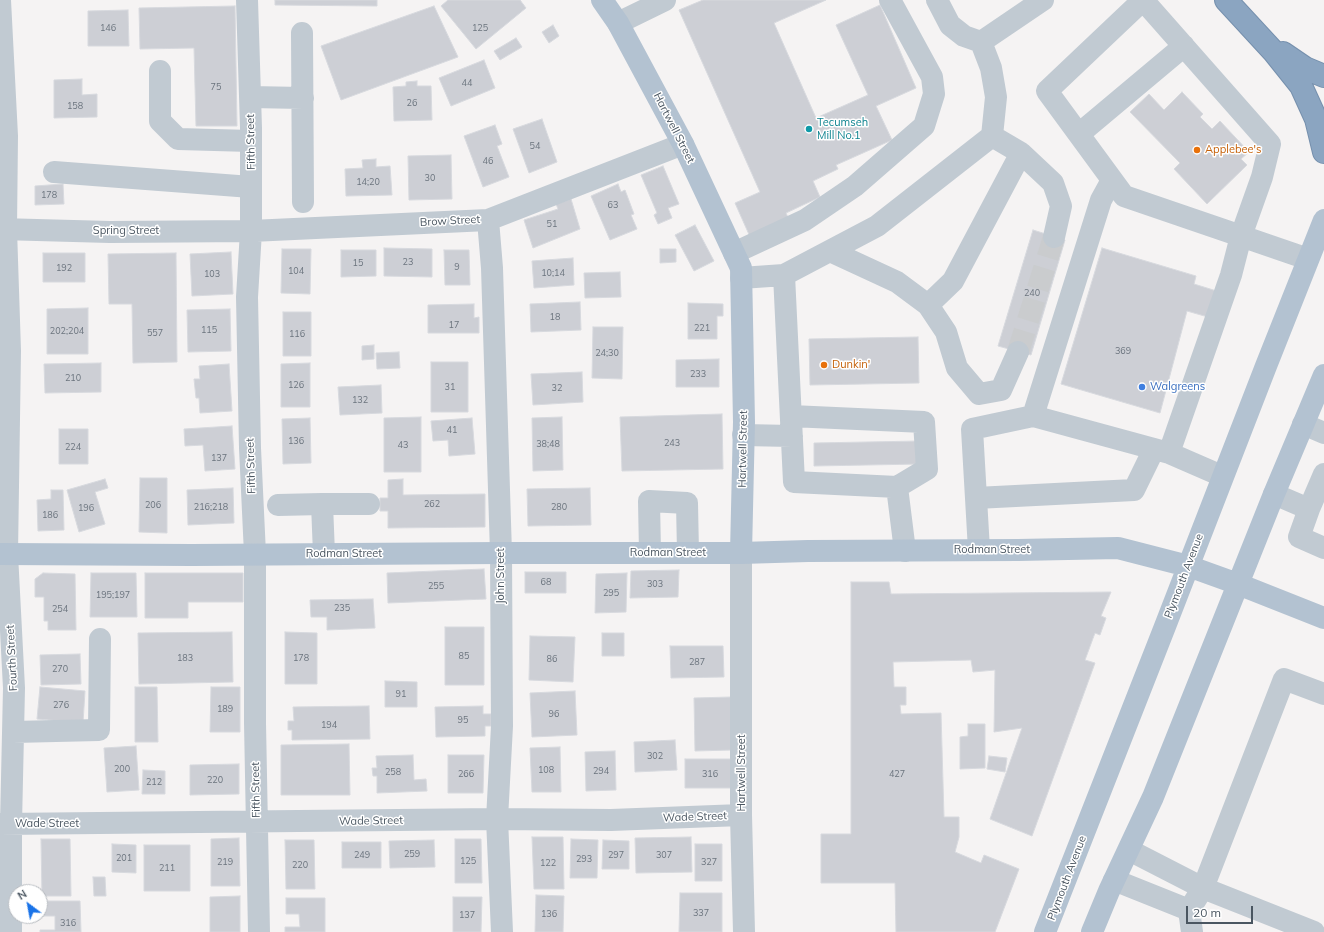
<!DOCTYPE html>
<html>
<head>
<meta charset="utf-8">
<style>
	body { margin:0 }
	#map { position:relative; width:1324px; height:932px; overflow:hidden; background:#f5f3f3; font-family:Mulish,sans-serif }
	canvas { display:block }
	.north { position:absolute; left:8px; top:884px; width:40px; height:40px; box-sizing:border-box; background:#fff; border:1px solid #b7bbc0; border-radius:50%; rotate:328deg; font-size:11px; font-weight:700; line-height:16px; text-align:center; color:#4a5661 }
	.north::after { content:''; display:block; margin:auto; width:14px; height:18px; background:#1a73e8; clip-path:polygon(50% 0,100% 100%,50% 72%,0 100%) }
	.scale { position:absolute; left:1186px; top:906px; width:67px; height:18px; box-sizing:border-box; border:2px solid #4a5661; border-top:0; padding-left:5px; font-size:12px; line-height:14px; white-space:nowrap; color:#4a5661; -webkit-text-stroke:3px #fff; paint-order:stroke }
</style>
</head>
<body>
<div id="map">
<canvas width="1324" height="932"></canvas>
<div class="north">N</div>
<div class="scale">20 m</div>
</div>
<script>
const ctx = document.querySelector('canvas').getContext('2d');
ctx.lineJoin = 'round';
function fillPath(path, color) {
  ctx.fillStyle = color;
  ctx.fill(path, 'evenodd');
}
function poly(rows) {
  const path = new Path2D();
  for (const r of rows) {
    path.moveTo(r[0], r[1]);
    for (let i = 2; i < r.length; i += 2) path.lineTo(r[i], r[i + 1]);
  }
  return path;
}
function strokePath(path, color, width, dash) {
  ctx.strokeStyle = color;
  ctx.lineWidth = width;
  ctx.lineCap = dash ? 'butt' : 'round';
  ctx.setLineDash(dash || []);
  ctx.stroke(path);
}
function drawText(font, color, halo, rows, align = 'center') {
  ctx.font = font + ' Mulish,sans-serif';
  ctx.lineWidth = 3;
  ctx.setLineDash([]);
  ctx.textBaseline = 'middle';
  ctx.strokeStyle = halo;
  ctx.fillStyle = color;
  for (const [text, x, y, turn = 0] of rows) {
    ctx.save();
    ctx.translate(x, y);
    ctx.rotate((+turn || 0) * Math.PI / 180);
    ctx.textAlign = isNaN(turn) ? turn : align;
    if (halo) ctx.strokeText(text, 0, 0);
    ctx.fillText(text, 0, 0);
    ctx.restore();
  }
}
const building = poly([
	[275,0,377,0,377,6,275,5,275,0],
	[448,0,520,0,526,8,476,49,441,6,448,0],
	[703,0,826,0,774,23,816,118,868,95,836,25,880,5,916,88,876,106,892,140,836,165,838,169,813,181,820,197,786,213,790,222,751,239,735,203,760,192,679,10,703,0],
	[235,6,237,126,196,126,194,48,140,49,139,8,235,6],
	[434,6,458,57,341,100,321,46,434,6],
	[128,10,129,46,88,46,88,11,128,10],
	[553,25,559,36,549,43,542,32,553,25],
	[516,38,522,47,500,60,494,51,516,38],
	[484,60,495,88,451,106,439,78,484,60],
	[82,79,82,95,97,94,97,117,54,118,54,80,82,79],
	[417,81,417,86,431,86,432,120,394,121,393,87,406,86,406,82,417,81],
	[1182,92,1203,114,1200,117,1212,129,1220,121,1249,152,1241,159,1247,165,1207,204,1174,169,1180,163,1130,112,1149,94,1164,110,1182,92],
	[542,119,557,162,529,173,513,129,542,119],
	[495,125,502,144,497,146,509,177,483,187,464,136,495,125],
	[451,155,452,199,409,200,408,156,451,155],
	[376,159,376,167,390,166,392,195,346,196,345,169,363,168,362,160,376,159],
	[663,166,679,204,668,208,672,218,658,224,654,215,657,213,641,175,663,166],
	[63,184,64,204,35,205,35,186,63,184],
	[618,184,621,192,625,190,634,214,631,215,637,229,610,240,591,196,618,184],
	[571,199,580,229,533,248,524,220,558,209,556,204,571,199],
	[695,225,714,261,694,271,675,235,695,225],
	[1033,230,1065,240,1031,355,998,346,1033,230],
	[384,248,432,249,432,277,384,276,384,248],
	[1102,248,1196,276,1194,284,1223,293,1215,319,1187,311,1160,413,1061,384,1102,248],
	[282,249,311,249,310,294,281,293,282,249],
	[660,249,676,249,676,262,660,263,660,249],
	[341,250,376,250,376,276,341,277,341,250],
	[444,250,469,250,470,285,445,285,444,250],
	[231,252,233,294,192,296,190,254,231,252],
	[43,253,85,253,85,282,43,282,43,253],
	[176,253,177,362,133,363,132,304,109,304,108,254,176,253],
	[573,258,574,285,534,288,532,261,573,258],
	[620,272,621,297,585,298,584,273,620,272],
	[580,302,581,330,531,332,530,304,580,302],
	[688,303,723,304,723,316,717,316,717,339,688,339,688,303],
	[474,304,474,318,479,317,479,333,428,333,428,305,474,304],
	[88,308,88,354,47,354,47,309,88,308],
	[230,309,231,351,188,352,187,310,230,309],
	[283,312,311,312,311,356,283,356,283,312],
	[593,327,623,327,622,379,592,378,593,327],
	[918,337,919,383,810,385,809,339,918,337],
	[374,345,374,359,362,360,362,346,374,345],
	[399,352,400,368,377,369,376,353,399,352],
	[719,359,719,387,676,387,676,360,719,359],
	[431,362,468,362,468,412,431,412,431,362],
	[101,363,101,392,45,393,44,364,101,363],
	[310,363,310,407,281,407,281,364,310,363],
	[229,364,232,411,200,413,199,398,196,398,194,379,200,379,199,366,229,364],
	[582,372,583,402,533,405,531,374,582,372],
	[381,385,382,413,340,415,338,387,381,385],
	[722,414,723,469,622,471,620,417,722,414],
	[421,417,421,472,384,472,384,418,421,417],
	[562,417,563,470,533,471,532,418,562,417],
	[310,418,311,463,283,464,282,419,310,418],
	[472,418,475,454,449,456,448,440,433,441,431,421,472,418],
	[232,426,235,469,205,471,203,445,185,446,184,429,232,426],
	[59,429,88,429,88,464,59,464,59,429],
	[920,441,920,464,814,466,814,443,920,441],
	[140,478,167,478,167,533,139,532,140,478],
	[105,479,108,488,95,492,105,524,79,532,67,490,105,479],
	[403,479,403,495,485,494,485,527,388,528,388,511,380,511,380,498,388,498,388,480,403,479],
	[233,488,234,523,188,525,187,490,233,488],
	[590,488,591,525,528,526,527,489,590,488],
	[51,490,63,490,64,530,38,531,37,500,51,499,51,490],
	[484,569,486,599,388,603,387,573,484,569],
	[679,570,678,597,630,598,631,571,679,570],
	[525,572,566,572,566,593,525,593,525,572],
	[43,573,75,574,76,630,48,630,48,621,44,621,44,597,35,597,35,579,43,573],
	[91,573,136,573,137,617,90,617,91,573],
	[145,573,243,573,243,602,188,602,188,618,145,618,145,573],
	[627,573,626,612,595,613,596,574,627,573],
	[851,582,889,582,891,594,1111,592,1101,616,1106,618,1100,635,1095,633,1085,660,1095,663,1032,836,990,819,1022,728,994,732,995,670,973,672,971,660,893,662,894,687,906,687,906,705,900,705,901,714,941,713,944,817,959,817,959,837,955,852,981,863,984,855,1019,869,995,932,896,932,895,883,821,883,821,834,851,834,851,582],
	[373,599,375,628,327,630,327,617,311,617,310,600,373,599],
	[445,627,484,627,484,685,445,685,445,627],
	[232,632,233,682,139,684,138,633,232,632],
	[285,632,317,633,317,684,285,684,285,632],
	[602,633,624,633,624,656,602,656,602,633],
	[530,636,575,637,573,682,529,680,530,636],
	[670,646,723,646,724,677,671,678,670,646],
	[80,654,81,684,41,685,40,655,80,654],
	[385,681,417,682,417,707,385,707,385,681],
	[40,687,85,691,83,723,37,719,40,687],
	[135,687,157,687,158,742,135,742,135,687],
	[211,687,240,687,240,732,210,732,211,687],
	[575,691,577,735,532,737,530,693,575,691],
	[731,697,732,750,695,751,694,698,731,697],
	[369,706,370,739,292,740,292,730,288,730,288,721,294,721,293,707,369,706],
	[483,706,483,714,491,714,491,726,485,726,485,736,436,737,435,707,483,706],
	[968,724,985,724,985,768,960,769,960,737,968,736,968,724],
	[675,740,677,770,635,772,634,742,675,740],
	[349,744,350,795,281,795,281,745,349,744],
	[136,746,139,790,107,792,104,748,136,746],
	[560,747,561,792,532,792,530,748,560,747],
	[615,751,616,790,586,791,585,752,615,751],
	[413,755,414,780,426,779,427,791,377,793,377,776,373,776,372,768,377,768,376,756,413,755],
	[448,755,484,755,483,793,448,793,448,755],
	[989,756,1007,758,1005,772,987,769,989,756],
	[685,759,735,759,735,788,685,788,685,759],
	[239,764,239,794,190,795,190,765,239,764],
	[143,770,165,771,165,794,142,794,143,770],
	[532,837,563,837,564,889,534,889,532,837],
	[691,837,692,872,636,873,635,838,691,837],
	[239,838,240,886,211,886,211,839,239,838],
	[41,839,70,839,71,896,42,896,41,839],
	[455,839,481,839,482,883,455,883,455,839],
	[571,839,598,840,597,878,570,878,571,839],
	[285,840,314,840,315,889,286,889,285,840],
	[434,840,435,867,390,868,389,841,434,840],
	[603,840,629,841,629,869,602,869,603,840],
	[342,842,381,842,381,868,342,868,342,842],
	[112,844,136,845,136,873,112,872,112,844],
	[695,844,722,844,722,881,695,881,695,844],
	[144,845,190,845,190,891,144,891,144,845],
	[93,877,105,877,106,896,94,896,93,877],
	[680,893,722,893,722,932,679,932,680,893],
	[536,895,564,896,563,932,535,932,536,895],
	[240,896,240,932,210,932,210,897,240,896],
	[453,897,482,897,481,932,453,932,453,897],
	[286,898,325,898,325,932,285,932,285,927,300,927,299,914,286,914,286,898],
	[41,901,80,901,81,932,40,932,40,930,55,930,55,916,42,916,41,901]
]);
fillPath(building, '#cdcfd5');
strokePath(building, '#d7d9de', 1);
strokePath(poly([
	[1018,352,1054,237]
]), '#caccce', 22, [22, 11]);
const highway = poly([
	[1226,0,1273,51,1301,86,1316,119,1324,152],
	[1283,53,1305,68,1324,76]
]);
strokePath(highway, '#7690ad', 24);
strokePath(poly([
	[0,0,7,136,6,229,10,351,7,554,14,688,11,824,11,932],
	[247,0,251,128,251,231,247,297,250,448,255,554,255,723,259,932],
	[937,0,950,25,964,36,981,42,991,68,996,97,992,136],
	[618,23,665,0],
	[302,33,303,202],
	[981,42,1043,0],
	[160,71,160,121,178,139,251,141],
	[250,97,303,98],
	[1079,134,1184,46],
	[1021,153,1053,183,1061,206,1054,237],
	[54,172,251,187],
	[488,220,492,268,501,553,502,726,497,819,502,932],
	[0,229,110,232,251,231,488,220,683,144],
	[830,251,897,282,928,305,946,332,957,368,979,394,1001,390,1018,352],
	[734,253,805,220,855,186,924,126,934,94,932,77,890,0],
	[784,275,877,226,992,136,1021,153,953,281,928,305],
	[741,278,784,275,794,482,897,487,905,551],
	[791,416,924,422,927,469,897,487],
	[1033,416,1101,200,1112,180],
	[1303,424,1324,433],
	[743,435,792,436],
	[1222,476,1169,453,1231,275,1241,236,1262,177,1270,144,1143,0,1047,91,1124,196,1241,236,1308,259],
	[1274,494,1309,509,1299,537,1324,548],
	[976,498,1134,490,1154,449],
	[322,504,369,504],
	[278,505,322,504,324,554],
	[1309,509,1324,474],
	[979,550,972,429,1033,416,1169,453],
	[650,553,649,501,687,503,688,553],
	[741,553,741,815,744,932],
	[13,732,99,730,100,639],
	[0,824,497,819,611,820,741,815],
	[1129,850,1203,888,1314,932],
	[1114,880,1189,910,1192,932],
	[1189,910,1203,888,1284,679,1324,694]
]), '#c1cad2', 22);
strokePath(poly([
	[602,0,618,23,683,144,741,268,744,422,741,553],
	[0,554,192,555,501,553,741,553,808,551,1018,550,1118,548,1188,566,1238,584,1324,618],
	[1045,932,1164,629,1266,366,1324,220],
	[1092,932,1109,891,1153,797,1274,494,1324,375]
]), '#b3c2d1', 22);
strokePath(highway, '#8ba5c1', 22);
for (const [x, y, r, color] of [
	[809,129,4,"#0f9aa8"],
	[1197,150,4,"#e8710a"],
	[824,365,4,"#e8710a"],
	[1142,387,4,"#3f7fe0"]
]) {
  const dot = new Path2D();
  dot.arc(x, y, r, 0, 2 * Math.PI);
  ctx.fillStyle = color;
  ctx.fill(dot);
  strokePath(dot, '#fff', 1.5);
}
drawText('9px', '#6b747e', null, [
	["146",108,28],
	["125",480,28],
	["44",467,83],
	["75",216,87],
	["26",412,103],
	["158",75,106],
	["54",535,146],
	["46",488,161],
	["30",430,178],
	["14;20",368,182],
	["178",49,195],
	["63",613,205],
	["51",552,224],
	["23",408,262],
	["15",358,263],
	["9",457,267],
	["192",64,268],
	["104",296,271],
	["10;14",553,273],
	["103",212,274],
	["240",1032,293],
	["18",555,317],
	["17",454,325],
	["221",702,328],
	["115",209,330],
	["202;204",67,331],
	["557",155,333],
	["116",297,334],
	["369",1123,351],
	["24;30",607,353],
	["233",698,374],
	["210",73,378],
	["126",296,385],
	["31",450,387],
	["32",557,388],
	["132",360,400],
	["41",452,430],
	["136",296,441],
	["243",672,443],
	["38;48",548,444],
	["43",403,445],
	["224",73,447],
	["137",219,458],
	["262",432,504],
	["206",153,505],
	["216;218",211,507],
	["280",559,507],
	["196",86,508],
	["186",50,515],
	["68",546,582],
	["303",655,584],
	["255",436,586],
	["295",611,593],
	["195;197",113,595],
	["235",342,608],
	["254",60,609],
	["85",464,656],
	["183",185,658],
	["178",301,658],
	["86",552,659],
	["287",697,662],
	["270",60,669],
	["91",401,694],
	["276",61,705],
	["189",225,709],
	["96",554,714],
	["95",463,720],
	["194",329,725],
	["302",655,756],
	["200",122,769],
	["108",546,770],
	["294",601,771],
	["258",393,772],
	["266",466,774],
	["316",710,774],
	["427",897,774],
	["220",215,780],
	["212",154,782],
	["259",412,854],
	["249",362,855],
	["297",616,855],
	["307",664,855],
	["201",124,858],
	["293",584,859],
	["125",468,861],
	["219",225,862],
	["327",709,862],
	["122",548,863],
	["220",300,865],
	["211",167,868],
	["337",701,913],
	["136",549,914],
	["137",467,915],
	["316",68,923]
]);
drawText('11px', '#0d838f', '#fff', [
	["Tecumseh",817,123],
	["Mill No.1",817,136]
], 'left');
drawText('11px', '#4a5661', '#fff', [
	["Hartwell Street",674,128,63],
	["Fifth Street",251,142,-91],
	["Brow Street",450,221,-3],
	["Spring Street",126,231],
	["Hartwell Street",743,449,-89],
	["Fifth Street",251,466,-92],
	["Rodman Street",992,550],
	["Rodman Street",668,553],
	["Rodman Street",344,554],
	["John Street",501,576,-90],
	["Plymouth Avenue",1184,576,-69],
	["Fourth Street",12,658,-93],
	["Hartwell Street",742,773,-90],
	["Fifth Street",256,790,-91],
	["Wade Street",695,817,-2],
	["Wade Street",371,821,-1],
	["Wade Street",47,824],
	["Plymouth Avenue",1067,878,-69]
]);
drawText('11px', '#c56008', '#fff', [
	["Applebee's",1205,150],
	["Dunkin'",832,365]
], 'left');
drawText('11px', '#366cbe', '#fff', [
	["Walgreens",1150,387]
], 'left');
</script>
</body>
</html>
